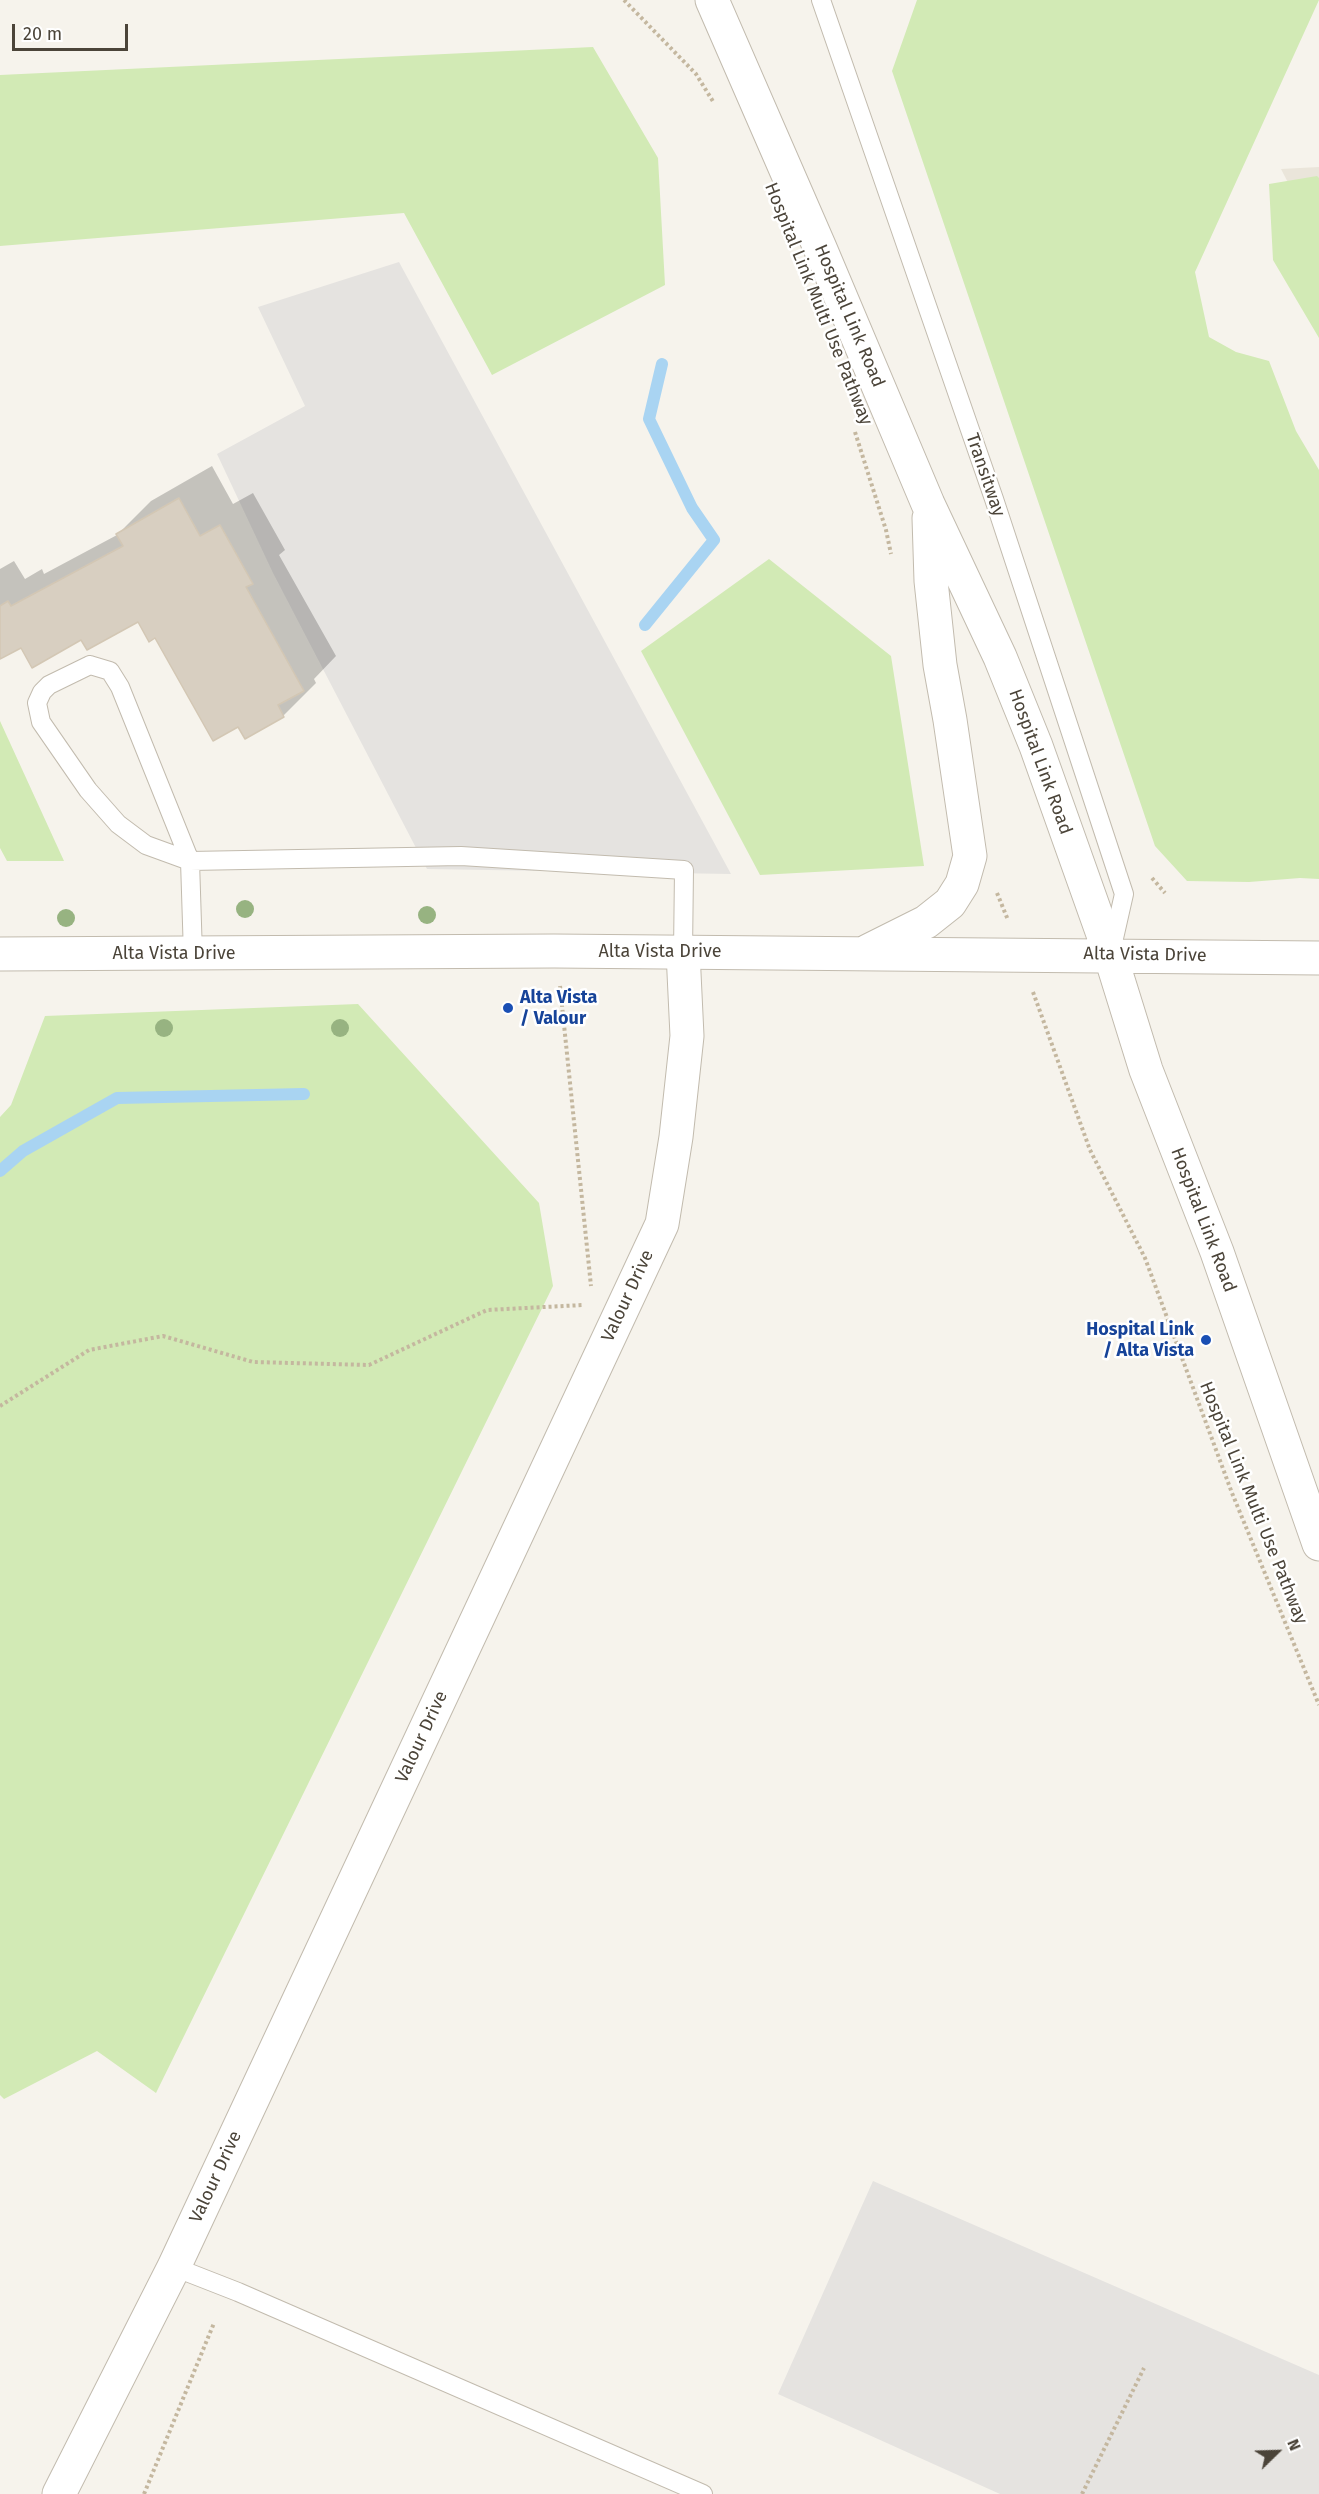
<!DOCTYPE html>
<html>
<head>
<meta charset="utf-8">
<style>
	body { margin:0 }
	#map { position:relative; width:1319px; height:2494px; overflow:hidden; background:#f6f3ec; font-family:"Fira Sans",sans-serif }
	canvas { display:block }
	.north { position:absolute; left:1247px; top:2422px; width:60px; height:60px; -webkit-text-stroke:4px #fff; paint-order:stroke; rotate:67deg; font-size:16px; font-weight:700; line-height:24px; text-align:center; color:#4b4439 }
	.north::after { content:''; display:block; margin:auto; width:21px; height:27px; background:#4b4439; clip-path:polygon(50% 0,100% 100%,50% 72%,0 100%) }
	.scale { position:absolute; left:12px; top:24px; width:116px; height:27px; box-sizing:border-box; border:3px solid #4b4439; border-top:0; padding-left:8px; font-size:18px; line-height:21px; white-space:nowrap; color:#4b4439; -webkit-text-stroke:4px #fff; paint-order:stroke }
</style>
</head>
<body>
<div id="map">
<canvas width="1319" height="2494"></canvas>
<div class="north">N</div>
<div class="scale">20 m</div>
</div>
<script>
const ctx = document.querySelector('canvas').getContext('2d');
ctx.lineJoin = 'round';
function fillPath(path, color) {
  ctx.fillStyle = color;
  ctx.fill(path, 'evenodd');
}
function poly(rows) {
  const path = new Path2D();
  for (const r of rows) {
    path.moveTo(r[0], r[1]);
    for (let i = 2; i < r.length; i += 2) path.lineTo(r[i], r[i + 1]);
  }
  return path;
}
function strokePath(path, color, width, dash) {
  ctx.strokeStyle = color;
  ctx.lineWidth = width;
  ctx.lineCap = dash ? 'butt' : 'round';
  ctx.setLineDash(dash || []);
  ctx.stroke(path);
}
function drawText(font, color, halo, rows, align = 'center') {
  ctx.font = font + ' "Fira Sans",sans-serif';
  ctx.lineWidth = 5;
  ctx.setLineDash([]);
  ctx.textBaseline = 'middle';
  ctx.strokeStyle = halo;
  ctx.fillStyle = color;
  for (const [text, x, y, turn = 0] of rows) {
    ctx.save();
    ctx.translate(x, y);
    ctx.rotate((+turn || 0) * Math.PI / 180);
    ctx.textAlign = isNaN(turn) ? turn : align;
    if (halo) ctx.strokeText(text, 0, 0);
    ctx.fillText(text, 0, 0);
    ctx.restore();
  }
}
fillPath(poly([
	[1319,167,1319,243,1281,169]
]), '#eae5da');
fillPath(poly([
	[917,0,1319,0,1195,272,1209,337,1236,352,1269,361,1296,431,1319,470,1319,879,1300,878,1249,882,1187,881,1155,846,892,71],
	[593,47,658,158,665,285,492,375,404,213,0,246,0,75],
	[1317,176,1319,178,1319,338,1273,260,1269,184],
	[769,559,891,656,924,866,760,875,641,651],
	[0,721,64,861,7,861,0,848],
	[358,1004,539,1203,553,1286,156,2093,97,2051,4,2099,0,2095,0,1117,11,1105,45,1016]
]), '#d2eab5');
fillPath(poly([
	[399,262,731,874,427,869,273,573,217,454,305,406,258,307],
	[873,2181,1319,2375,1319,2494,1000,2494,778,2394]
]), '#e5e3e0');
fillPath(poly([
	[212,466,233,504,253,493,285,550,279,555,336,656,314,679,316,683,283,716,239,725,138,619,82,638,22,646,0,657,0,569,14,561,25,579,42,569,44,574,117,535,151,501]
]), '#0003');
strokePath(poly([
	[645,625,714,540,692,508,649,419,662,364],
	[0,1171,23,1151,117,1098,304,1094]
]), '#a9d4f2', 12);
const building = poly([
	[179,498,200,536,220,525,253,584,246,587,304,691,278,705,284,717,245,739,238,727,213,741,155,638,149,642,138,622,87,650,81,640,32,668,21,648,0,659,0,606,8,601,11,606,123,546,116,534,179,498]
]);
fillPath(building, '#d8cfc1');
strokePath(building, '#d3c7b4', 1.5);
const service = poly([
	[821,0,994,499,1124,894,1112,947],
	[90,665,110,671,120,687,190,861,146,845,118,824,88,790,41,722,37,703,42,692,49,685,90,665],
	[193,955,190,861,461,856,684,870,683,952],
	[174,2267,238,2292,703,2494]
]);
const minor = poly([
	[59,2494,174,2267,662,1224,676,1137,687,1036,683,952]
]);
const tertiary = poly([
	[712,0,820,248,928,504,1000,657,1036,746,1110,954,1146,1070,1217,1252,1319,1544],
	[868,951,926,922,950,903,962,884,970,856,950,720,940,665,931,581,929,518],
	[0,954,554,951,1319,958]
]);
strokePath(service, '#c2bbae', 20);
strokePath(minor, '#c2bbae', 35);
strokePath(tertiary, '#c2bbae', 35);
strokePath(poly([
	[624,0,696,74,714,103],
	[855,432,886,530,891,554],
	[1152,878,1165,893],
	[997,893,1008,920],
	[560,986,591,1286],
	[1033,992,1090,1150,1145,1258,1232,1493,1319,1705],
	[0,1406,89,1350,163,1336,253,1362,369,1365,487,1310,583,1305],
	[144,2494,214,2323],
	[1082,2494,1144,2368]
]), '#c4b79f', 4, [3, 3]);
strokePath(service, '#fff', 18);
strokePath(minor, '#fff', 33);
strokePath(tertiary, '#fff', 33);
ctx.fillStyle = '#97b381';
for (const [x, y] of [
	[245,909],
	[427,915],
	[66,918],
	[164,1028],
	[340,1028]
]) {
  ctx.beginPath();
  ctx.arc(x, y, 9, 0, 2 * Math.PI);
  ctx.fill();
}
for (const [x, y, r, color] of [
	[508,1008,6,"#1a4fb4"],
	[1206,1340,6,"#1a4fb4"]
]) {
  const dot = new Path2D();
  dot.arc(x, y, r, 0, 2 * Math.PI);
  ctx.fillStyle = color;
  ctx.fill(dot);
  strokePath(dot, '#fff', 2);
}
drawText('18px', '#4b4439', '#fff', [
	["Hospital Link Multi Use Pathway",818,304,68],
	["Hospital Link Road",849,316,67],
	["Transitway",985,475,71],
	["Hospital Link Road",1040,762,70],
	["Alta Vista Drive",660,952],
	["Alta Vista Drive",174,954],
	["Alta Vista Drive",1145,955,1],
	["Hospital Link Road",1203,1220,69],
	["Valour Drive",628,1296,-65],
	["Hospital Link Multi Use Pathway",1253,1503,68],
	["Valour Drive",422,1737,-65],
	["Valour Drive",216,2177,-65]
]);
drawText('bold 18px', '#164399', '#fff', [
	["Alta Vista",520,998],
	["/ Valour",520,1019],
	["Hospital Link",1194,1330,"right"],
	["/ Alta Vista",1194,1351,"right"]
], 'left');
</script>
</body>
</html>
